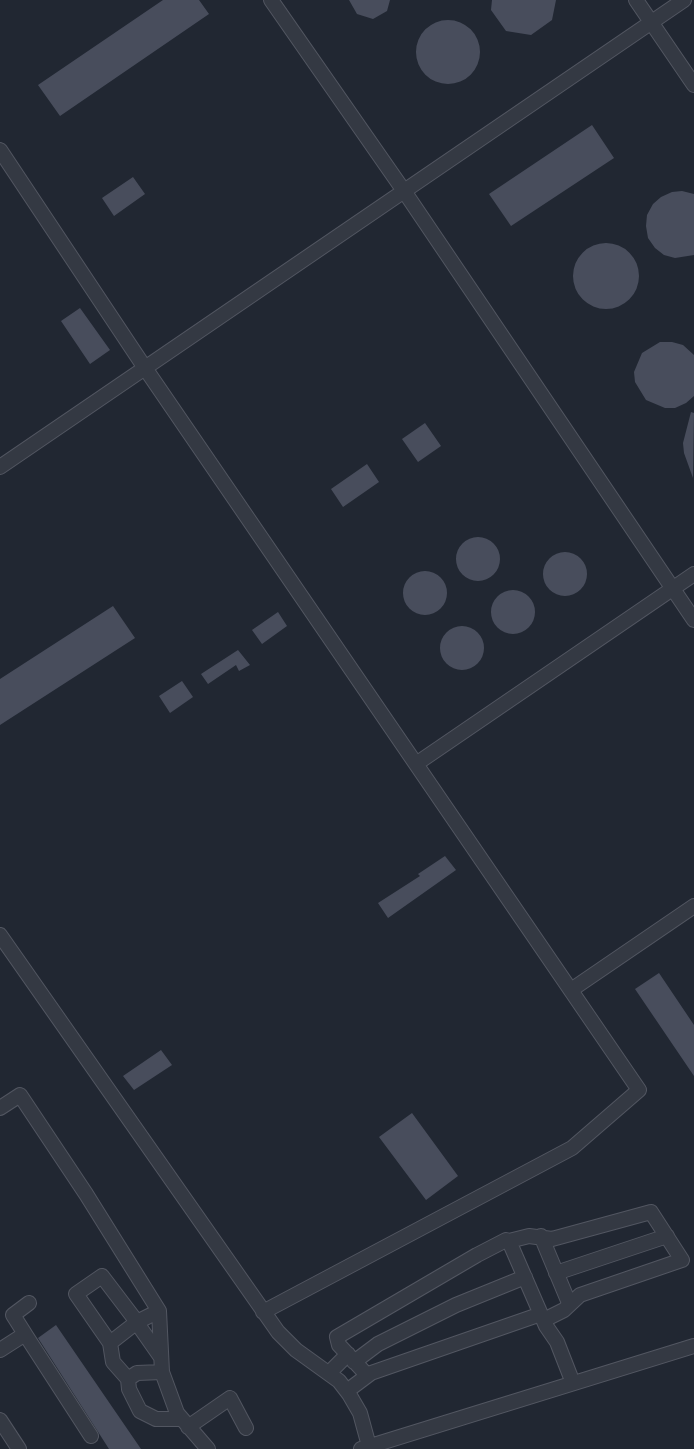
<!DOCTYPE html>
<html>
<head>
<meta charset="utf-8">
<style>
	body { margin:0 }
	canvas { display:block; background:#212732 }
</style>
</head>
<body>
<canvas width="694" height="1449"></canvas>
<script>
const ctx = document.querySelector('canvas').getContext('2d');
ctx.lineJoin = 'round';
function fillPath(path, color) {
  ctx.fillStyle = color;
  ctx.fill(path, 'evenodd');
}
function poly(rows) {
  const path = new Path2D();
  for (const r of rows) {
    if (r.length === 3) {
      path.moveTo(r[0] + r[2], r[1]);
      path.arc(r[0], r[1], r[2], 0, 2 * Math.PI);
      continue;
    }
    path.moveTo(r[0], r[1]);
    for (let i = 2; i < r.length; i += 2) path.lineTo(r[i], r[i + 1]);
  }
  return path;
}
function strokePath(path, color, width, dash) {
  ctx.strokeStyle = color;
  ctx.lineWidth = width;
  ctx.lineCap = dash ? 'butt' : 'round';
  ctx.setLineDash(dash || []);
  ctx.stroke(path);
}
fillPath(poly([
	[163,0,199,0,209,14,60,116,38,85],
	[349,0,390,0,387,11,373,19,357,14],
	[492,0,556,0,552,20,531,35,506,31,491,10],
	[448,52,32],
	[592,125,614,158,511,226,489,194],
	[133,177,145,194,114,216,102,198],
	[682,191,694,194,694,255,675,258,664,255,655,248,648,238,646,226,647,215,653,204,661,197,672,192],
	[606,276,33],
	[80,308,110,350,90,364,61,321],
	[660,342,672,342,683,345,694,355,694,396,686,403,675,408,665,408,646,400,635,382,634,372,642,353],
	[691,412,694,413,693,478,684,453,683,443],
	[425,423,441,446,418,462,402,439],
	[367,464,379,482,343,507,331,489],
	[478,559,22],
	[565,574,22],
	[425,593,22],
	[513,612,22],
	[113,606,135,638,0,725,0,679],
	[278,612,287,626,262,644,252,630],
	[462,648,22],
	[238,650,250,665,239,671,236,665,208,684,201,674],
	[182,681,193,697,170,713,159,696],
	[445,856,456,870,388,918,378,903,420,876,418,874],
	[659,973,694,1025,694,1076,635,989],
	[161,1050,172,1065,134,1090,123,1076],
	[412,1113,458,1176,426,1200,379,1137],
	[56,1325,141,1449,109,1449,38,1338]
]), '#484d5c');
const minor = poly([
	[271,0,404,191,694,620],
	[636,0,694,85],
	[0,150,145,368,639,1090,572,1148,263,1312],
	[0,467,684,0],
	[416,764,694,574],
	[0,935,278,1332,296,1350,339,1381,349,1394,360,1413,369,1446],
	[571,990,694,906],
	[0,1108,20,1095,86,1194,159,1311,162,1372,177,1413,208,1449],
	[541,1236,569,1303],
	[509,1241,529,1236,552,1239,651,1212,682,1260,580,1295,564,1310,544,1320],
	[556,1273,667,1236],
	[159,1311,137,1322,110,1343,76,1294,102,1276,137,1322,139,1326,160,1356],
	[25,1334,13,1315,29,1303],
	[110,1343,113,1362,128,1379],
	[0,1350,25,1334,91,1436],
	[354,1362,378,1344,456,1305,525,1277],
	[162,1372,137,1373,128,1379,129,1389,140,1411,156,1419,181,1419],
	[329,1373,348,1354],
	[367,1375,339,1345,337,1337,477,1255,506,1240,509,1241,546,1326,557,1342,573,1383],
	[347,1391,371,1373,541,1314],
	[0,1420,19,1449],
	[188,1427,230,1398,246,1428],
	[361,1449,694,1346]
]);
strokePath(minor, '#525661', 16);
strokePath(minor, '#343943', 14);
</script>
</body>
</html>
